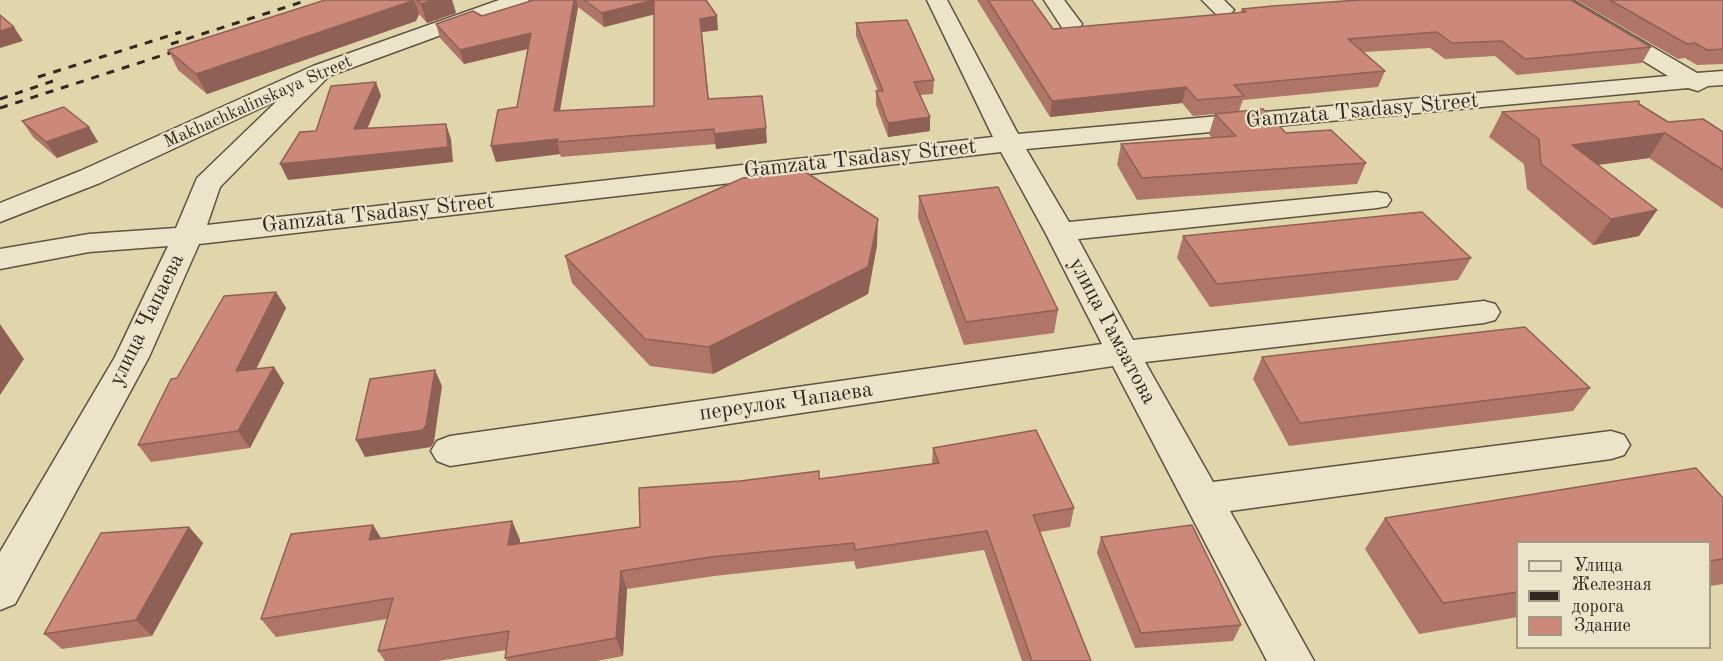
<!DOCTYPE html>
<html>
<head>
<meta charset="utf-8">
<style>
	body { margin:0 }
	#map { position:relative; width:1723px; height:661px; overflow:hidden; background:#e1d5ac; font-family:"Old Standard TT",serif }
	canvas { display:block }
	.legend { position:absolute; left:1516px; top:541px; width:195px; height:108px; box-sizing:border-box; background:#ece4c9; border:2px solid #a19885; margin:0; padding:8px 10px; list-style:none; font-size:18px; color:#312620 }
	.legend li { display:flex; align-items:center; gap:12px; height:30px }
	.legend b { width:30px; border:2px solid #a19885 }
</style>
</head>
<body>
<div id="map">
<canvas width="1723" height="661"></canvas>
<ul class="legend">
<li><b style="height:8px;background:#ece4c9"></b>Улица</li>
<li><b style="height:8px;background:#312620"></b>Железная дорога</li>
<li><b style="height:16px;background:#cc8979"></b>Здание</li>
</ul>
</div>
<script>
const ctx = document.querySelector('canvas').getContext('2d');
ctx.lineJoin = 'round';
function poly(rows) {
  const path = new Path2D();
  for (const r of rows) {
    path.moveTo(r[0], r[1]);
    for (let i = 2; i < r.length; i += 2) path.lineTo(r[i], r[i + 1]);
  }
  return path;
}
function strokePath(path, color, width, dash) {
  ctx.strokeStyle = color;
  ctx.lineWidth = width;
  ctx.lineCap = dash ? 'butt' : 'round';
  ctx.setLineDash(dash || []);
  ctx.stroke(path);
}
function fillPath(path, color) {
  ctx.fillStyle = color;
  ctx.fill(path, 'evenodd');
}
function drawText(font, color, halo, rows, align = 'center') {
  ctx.font = font + ' "Old Standard TT",serif';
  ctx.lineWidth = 4.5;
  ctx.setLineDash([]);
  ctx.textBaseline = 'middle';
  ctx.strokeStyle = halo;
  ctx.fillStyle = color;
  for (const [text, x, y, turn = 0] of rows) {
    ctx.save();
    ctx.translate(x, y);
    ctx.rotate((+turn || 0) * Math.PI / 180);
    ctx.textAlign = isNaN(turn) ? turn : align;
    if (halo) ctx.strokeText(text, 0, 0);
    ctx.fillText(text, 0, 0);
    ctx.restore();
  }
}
const minor = poly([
	[499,0,529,0,526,4,329,76,220,187,207,225,993,137,927,0,947,0,1018,134,1668,76,1550,4,1547,0,1572,0,1697,73,1723,71,1723,85,1708,86,1698,91,1688,88,1026,149,1069,222,1377,192,1387,194,1391,200,1387,206,1377,208,1078,239,1133,340,1484,301,1495,304,1500,312,1495,320,1484,323,1145,362,1213,482,1611,431,1624,435,1630,445,1624,455,1611,459,1230,511,1314,661,1267,661,1113,366,450,466,437,461,431,451,437,441,450,436,1102,344,1045,232,1001,152,199,244,149,357,15,604,0,610,0,552,115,357,168,246,89,252,0,269,0,249,89,234,176,228,197,178,278,100,100,183,0,222,0,203,80,171,313,66,499,0],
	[1044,0,1064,0,1082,24,1079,29,1071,30,1063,29,1044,0],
	[1202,0,1224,0,1234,10,1230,14,1223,16,1216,14,1202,0]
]);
strokePath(minor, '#5d5243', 3);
fillPath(minor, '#ece4c9');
strokePath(poly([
	[171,44,308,0],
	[38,77,181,32],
	[0,99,53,81],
	[0,108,185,48]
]), '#312620', 3, [8, 8]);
fillPath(poly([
	[325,0,452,0,456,13,427,23,419,14,416,21,207,94,178,70,168,50],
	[534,0,706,0,718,30,702,32,709,99,767,143,716,149,716,144,561,157,560,154,496,162,491,146,517,107,528,49,464,64,440,38,436,24,482,16],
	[578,7,604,27,654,14,654,106,560,111],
	[977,0,1032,0,1053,29,1240,13,1242,9,1651,47,1642,63,1517,75,1495,56,1445,59,1430,48,1364,52,1385,71,1378,87,1243,100,1239,111,1286,133,1366,163,1357,184,1137,200,1117,165,1121,144,1212,138,1209,134,1215,114,1193,116,1182,103,1050,117],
	[1576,0,1723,0,1723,64,1697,65,1685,58,1678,59],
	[856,23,934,80,933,94,920,95,930,117,930,131,888,137,876,105,876,91,878,91,856,36],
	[1639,104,1668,122,1723,132,1723,209,1649,158,1598,165,1657,210,1639,236,1593,245,1527,189,1524,164,1489,137,1502,112],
	[22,121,89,127,98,142,57,158,33,137],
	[919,196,1058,310,1054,333,964,345,918,218],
	[1183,236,1471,258,1458,280,1210,307,1177,258],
	[877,245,868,294,713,374,650,366,572,283,565,256],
	[276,292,286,308,256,369,274,367,284,383,250,448,151,462,138,445,177,378],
	[1262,357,1590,388,1573,411,1289,446,1253,379],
	[933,448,1074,508,1070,527,1040,532,1091,661,1022,661,984,550,856,569,854,561,714,576,627,589,623,656,597,661,507,661,505,658,506,650,438,661,385,661,378,651,387,619,276,637,261,619,373,525,381,538,512,521,520,540,520,543,640,527,819,479,932,464],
	[1723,498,1723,584,1710,586,1710,543,1518,543,1518,617,1419,634,1365,549,1385,518],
	[189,527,203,543,152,636,62,649,44,634],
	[1101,537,1241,625,1233,641,1135,648,1097,553]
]), '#af7668');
fillPath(poly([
	[410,0,414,0,419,14,416,21,207,94,196,74],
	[433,0,452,0,456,13,427,23,421,4],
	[574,0,576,0,578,7,557,126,554,111],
	[654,0,656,14,604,27,602,13],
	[717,16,718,30,702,32,700,19],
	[14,27,23,41,0,48,0,31],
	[531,33,535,47,464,64,460,50],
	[376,82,381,96,361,144,354,129],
	[1186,87,1182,103,1050,117,1052,101],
	[930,117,930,131,888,137,888,123],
	[446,124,451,139,453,162,288,180,280,164],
	[89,127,98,142,57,158,46,142],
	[766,128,767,143,716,149,714,134],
	[1665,133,1649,158,1557,170,1572,145],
	[558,139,557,142,560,154,496,162,491,146],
	[1657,210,1639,236,1593,245,1611,219],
	[878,219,877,245,868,294,713,374,709,347],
	[276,292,286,308,247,388,236,371],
	[0,324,24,359,0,395],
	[274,367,284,383,250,448,238,431],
	[435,370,442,386,434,442,431,447,365,457,356,440],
	[512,521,520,540,516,564,508,545],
	[373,525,384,543,369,540],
	[189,527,203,543,152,636,136,620],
	[621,571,627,589,623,656,616,638]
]), '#8f6055');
const building = poly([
	[325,0,410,0,409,2,196,74,168,50,325,0],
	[417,0,433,0,421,4,417,0],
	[534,0,574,0,554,111,654,106,654,0,602,13,584,0,706,0,717,16,700,19,708,99,762,96,766,128,714,134,714,129,557,142,558,139,491,146,498,110,517,107,531,33,460,50,436,24,473,11,482,16,534,0],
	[988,0,1032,0,1053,29,1246,12,1242,9,1273,6,1359,0,1571,0,1651,47,1525,59,1502,41,1452,43,1437,32,1348,39,1385,71,1234,85,1244,96,1197,100,1186,87,1052,101,988,0],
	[1610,0,1723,0,1723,49,1707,50,1695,43,1687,44,1610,0],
	[0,15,14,27,0,31,0,15],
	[907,20,934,80,914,82,930,117,888,123,876,91,883,91,856,23,907,20],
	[376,82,354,129,446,124,448,147,280,164,300,132,316,131,331,86,376,82],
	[1639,101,1639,104,1668,122,1703,119,1723,132,1723,170,1665,133,1572,145,1657,210,1611,219,1541,164,1539,139,1502,112,1639,101],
	[64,107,89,127,46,142,22,121,64,107],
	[1263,109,1286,133,1331,130,1366,163,1142,178,1121,144,1236,136,1215,114,1263,109],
	[804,171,878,219,868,267,709,347,645,339,565,256,743,178,804,171],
	[998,187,1058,310,966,322,919,196,998,187],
	[1422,212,1471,258,1217,284,1183,236,1422,212],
	[276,292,236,371,274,367,238,431,138,445,171,379,177,378,224,296,276,292],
	[1525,327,1590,388,1300,423,1262,357,1525,327],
	[435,370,426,425,423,430,356,440,370,379,435,370],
	[1036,430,1074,508,1033,515,1091,661,1032,661,987,531,855,550,854,543,711,557,621,571,616,638,505,658,509,631,378,651,393,598,261,619,291,534,373,525,369,540,512,521,508,545,640,527,639,488,740,481,819,471,819,479,939,463,933,448,1036,430],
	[1696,468,1723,498,1723,559,1710,561,1710,543,1518,543,1518,592,1443,603,1385,518,1696,468],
	[1192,525,1241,625,1141,633,1101,537,1192,525],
	[189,527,136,620,44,634,101,533,189,527]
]);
fillPath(building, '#cc8979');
strokePath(building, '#8f6055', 1.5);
drawText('18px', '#312620', '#ece4c9', [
	["Makhachkalinskaya Street",258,102,-24]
]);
drawText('22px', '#312620', '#ece4c9', [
	["Gamzata Tsadasy Street",1362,111,-5],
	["Gamzata Tsadasy Street",860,159,-6],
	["Gamzata Tsadasy Street",378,214,-6],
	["улица Чапаева",147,320,-64],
	["улица Гамзатова",1112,331,62],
	["переулок Чапаева",786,402,-8]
]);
</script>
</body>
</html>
